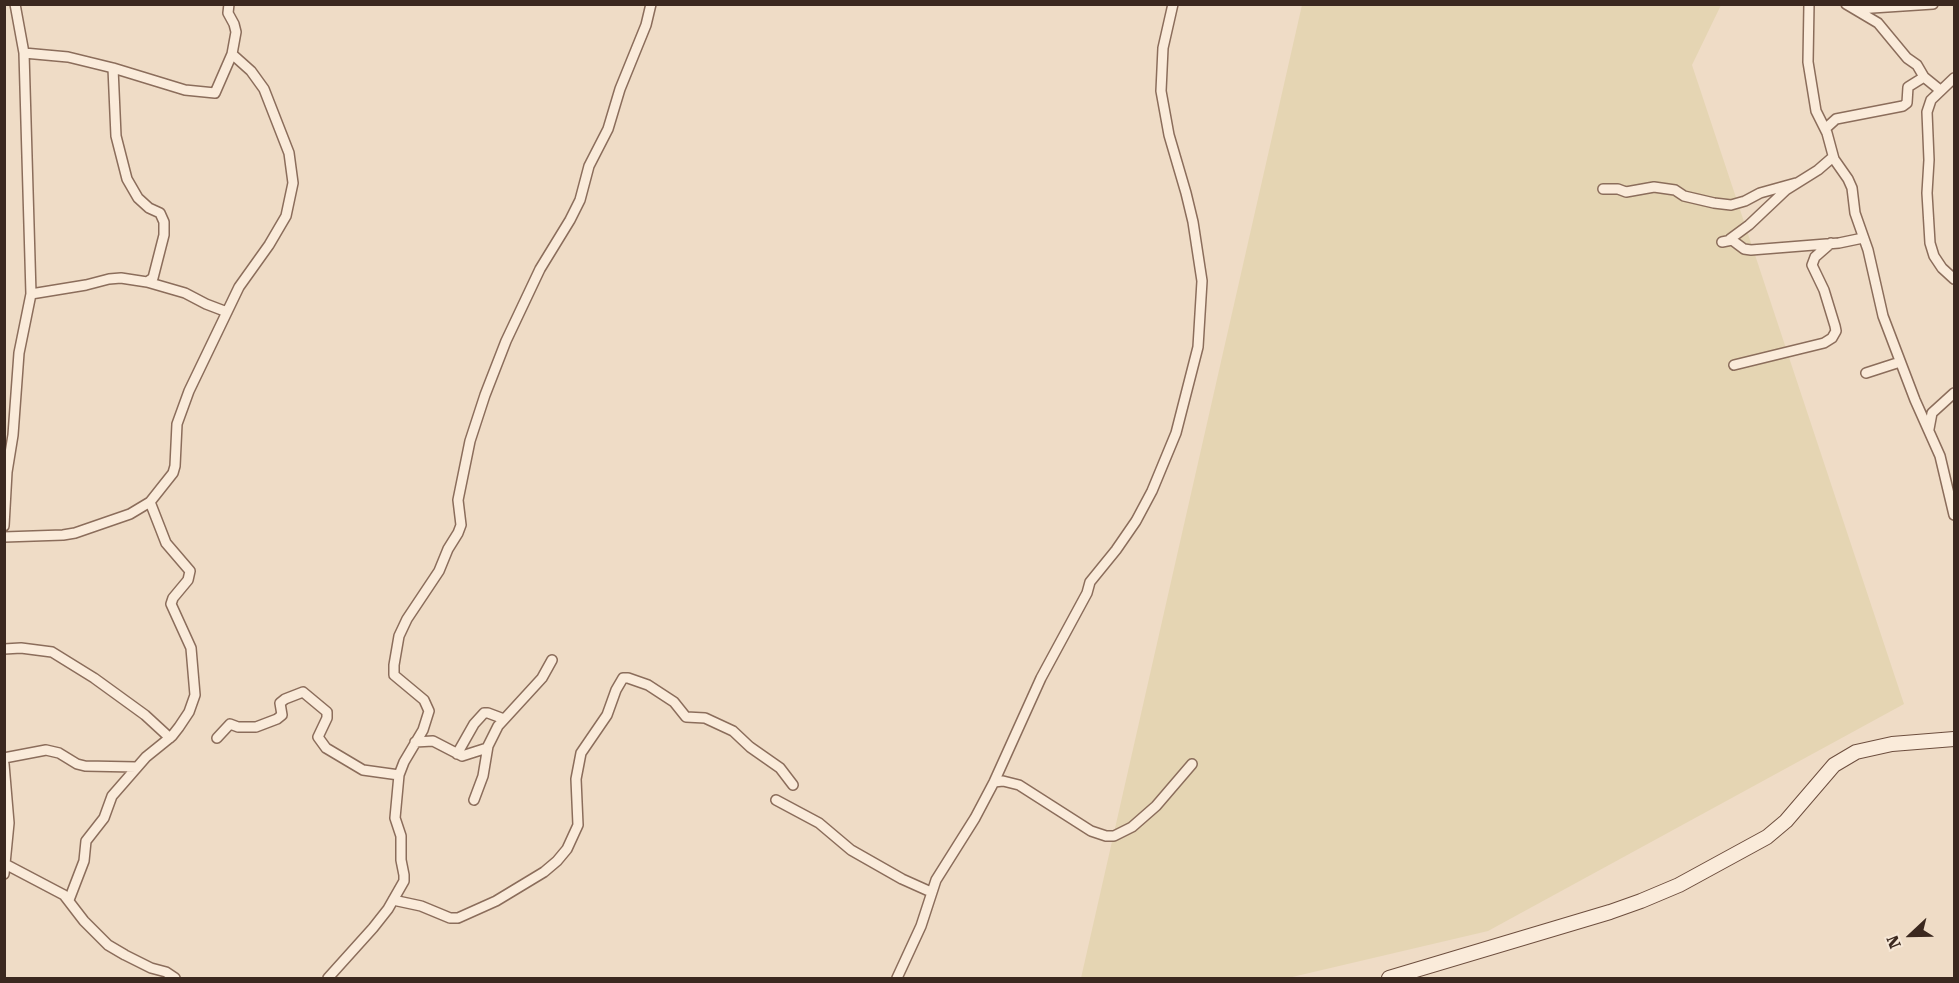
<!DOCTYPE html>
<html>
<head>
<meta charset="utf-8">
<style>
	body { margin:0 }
	#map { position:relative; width:1959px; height:983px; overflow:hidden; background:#efdcc6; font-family:"Roboto Serif",serif }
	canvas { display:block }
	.frame { position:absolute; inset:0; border:6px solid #3b281f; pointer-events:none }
	.north { position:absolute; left:1881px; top:905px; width:60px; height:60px; -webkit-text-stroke:4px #f6e7d6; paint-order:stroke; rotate:248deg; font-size:16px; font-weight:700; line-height:24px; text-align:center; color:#3b281f }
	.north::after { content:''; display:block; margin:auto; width:21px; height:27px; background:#3b281f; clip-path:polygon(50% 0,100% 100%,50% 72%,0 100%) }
</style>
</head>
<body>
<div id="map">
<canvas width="1959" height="983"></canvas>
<div class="frame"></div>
<div class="north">N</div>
</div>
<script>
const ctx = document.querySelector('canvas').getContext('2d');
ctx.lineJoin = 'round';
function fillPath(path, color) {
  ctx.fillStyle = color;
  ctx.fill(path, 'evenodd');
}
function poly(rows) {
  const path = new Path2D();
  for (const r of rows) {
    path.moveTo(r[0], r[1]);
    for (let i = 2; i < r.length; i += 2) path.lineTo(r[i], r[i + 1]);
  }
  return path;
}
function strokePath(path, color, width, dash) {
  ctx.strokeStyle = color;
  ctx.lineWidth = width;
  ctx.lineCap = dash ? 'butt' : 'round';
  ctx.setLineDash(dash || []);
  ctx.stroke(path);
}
fillPath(poly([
	[1302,5,1721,5,1692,65,1904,704,1488,931,1288,978,1081,978]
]), '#e5d5b3');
const street = poly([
	[1809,4,1808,62,1816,111,1827,133,1834,159,1848,179,1852,188,1855,213,1868,250,1883,316,1915,400,1940,456,1954,515],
	[1846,4,1878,23,1907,58,1917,65,1924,77,1940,90],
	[1857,9,1933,4],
	[24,53,68,57,113,68,185,90,215,93,232,54,236,32,234,24,228,13,229,4],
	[1954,78,1931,100,1927,112,1929,160,1927,193,1930,243,1934,256,1942,268,1954,279],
	[1825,129,1836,119,1903,106,1907,103,1908,87,1924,77],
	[1603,189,1618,189,1626,192,1654,187,1675,190,1684,196,1714,203,1731,205,1745,201,1760,193,1796,183],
	[1730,239,1749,225,1786,190,1818,170,1833,157],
	[1722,242,1732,240,1744,249,1751,250,1839,243,1863,238],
	[147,282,185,293,206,304,227,312],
	[31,294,86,285,109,279,121,278,147,282,153,278,164,235,164,222,160,213,149,208,138,198,127,179,116,136,113,68],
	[1734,365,1824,343,1832,338,1836,331,1835,326,1824,290,1812,265,1815,257,1831,243],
	[1866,373,1900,362],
	[1929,429,1932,413,1954,393],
	[4,526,7,472,13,435,19,353,31,294,24,53,15,4],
	[4,537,63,535,75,533,130,514,150,502,173,473,175,466,177,424,189,391,239,287,269,245,286,216,293,183,289,153,264,89,251,71,232,54],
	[4,649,21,648,52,652,94,678,145,715,170,738],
	[217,738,230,724,238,727,256,727,277,719,282,715,280,703,285,699,303,692,327,712,327,718,318,737,326,748,363,770,399,775],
	[415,742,433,741,462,756,487,748,498,726,542,678,552,660],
	[457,754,474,724,484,713,488,713,504,719],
	[4,758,46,750,59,753,77,764,85,766,136,767],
	[4,764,9,823,4,874],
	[994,782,1003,781,1019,785,1091,831,1106,836,1114,836,1132,827,1156,806,1192,764],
	[474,800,483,776,488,746],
	[776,800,819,823,851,850,902,879,931,892],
	[7,865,64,895,84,921,108,945,125,955,151,968,166,972,175,978],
	[69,900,84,861,86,841,104,818,112,796,146,757,172,736,179,727,189,712,195,695,191,648,171,604,173,598,188,580,190,571,166,543,150,502],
	[393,900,421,906,450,918,458,918,496,901,544,872,557,861,567,849,578,825,576,779,581,753,607,715,616,690,623,678,628,678,648,685,674,702,686,717,705,718,733,731,750,747,780,768,793,785],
	[328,978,373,928,388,909,404,881,404,875,401,860,401,836,395,818,399,775,404,762,423,730,429,711,424,700,394,675,394,665,399,636,407,619,439,571,448,549,458,533,461,525,458,500,470,441,485,395,506,341,540,269,570,220,580,200,589,166,608,129,620,89,646,25,651,4],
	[897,978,921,926,936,880,975,818,994,782,1041,678,1087,593,1090,582,1116,550,1136,521,1152,491,1176,433,1198,347,1202,281,1193,222,1186,193,1169,135,1161,91,1163,48,1173,4]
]);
const secondary = poly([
	[1389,978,1610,912,1641,901,1679,885,1767,837,1786,821,1834,765,1856,752,1892,744,1954,739]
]);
strokePath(street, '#8b6d5b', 12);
strokePath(secondary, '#6d4e3e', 16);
strokePath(street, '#faebda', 9);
strokePath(secondary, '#faebda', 14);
</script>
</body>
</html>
